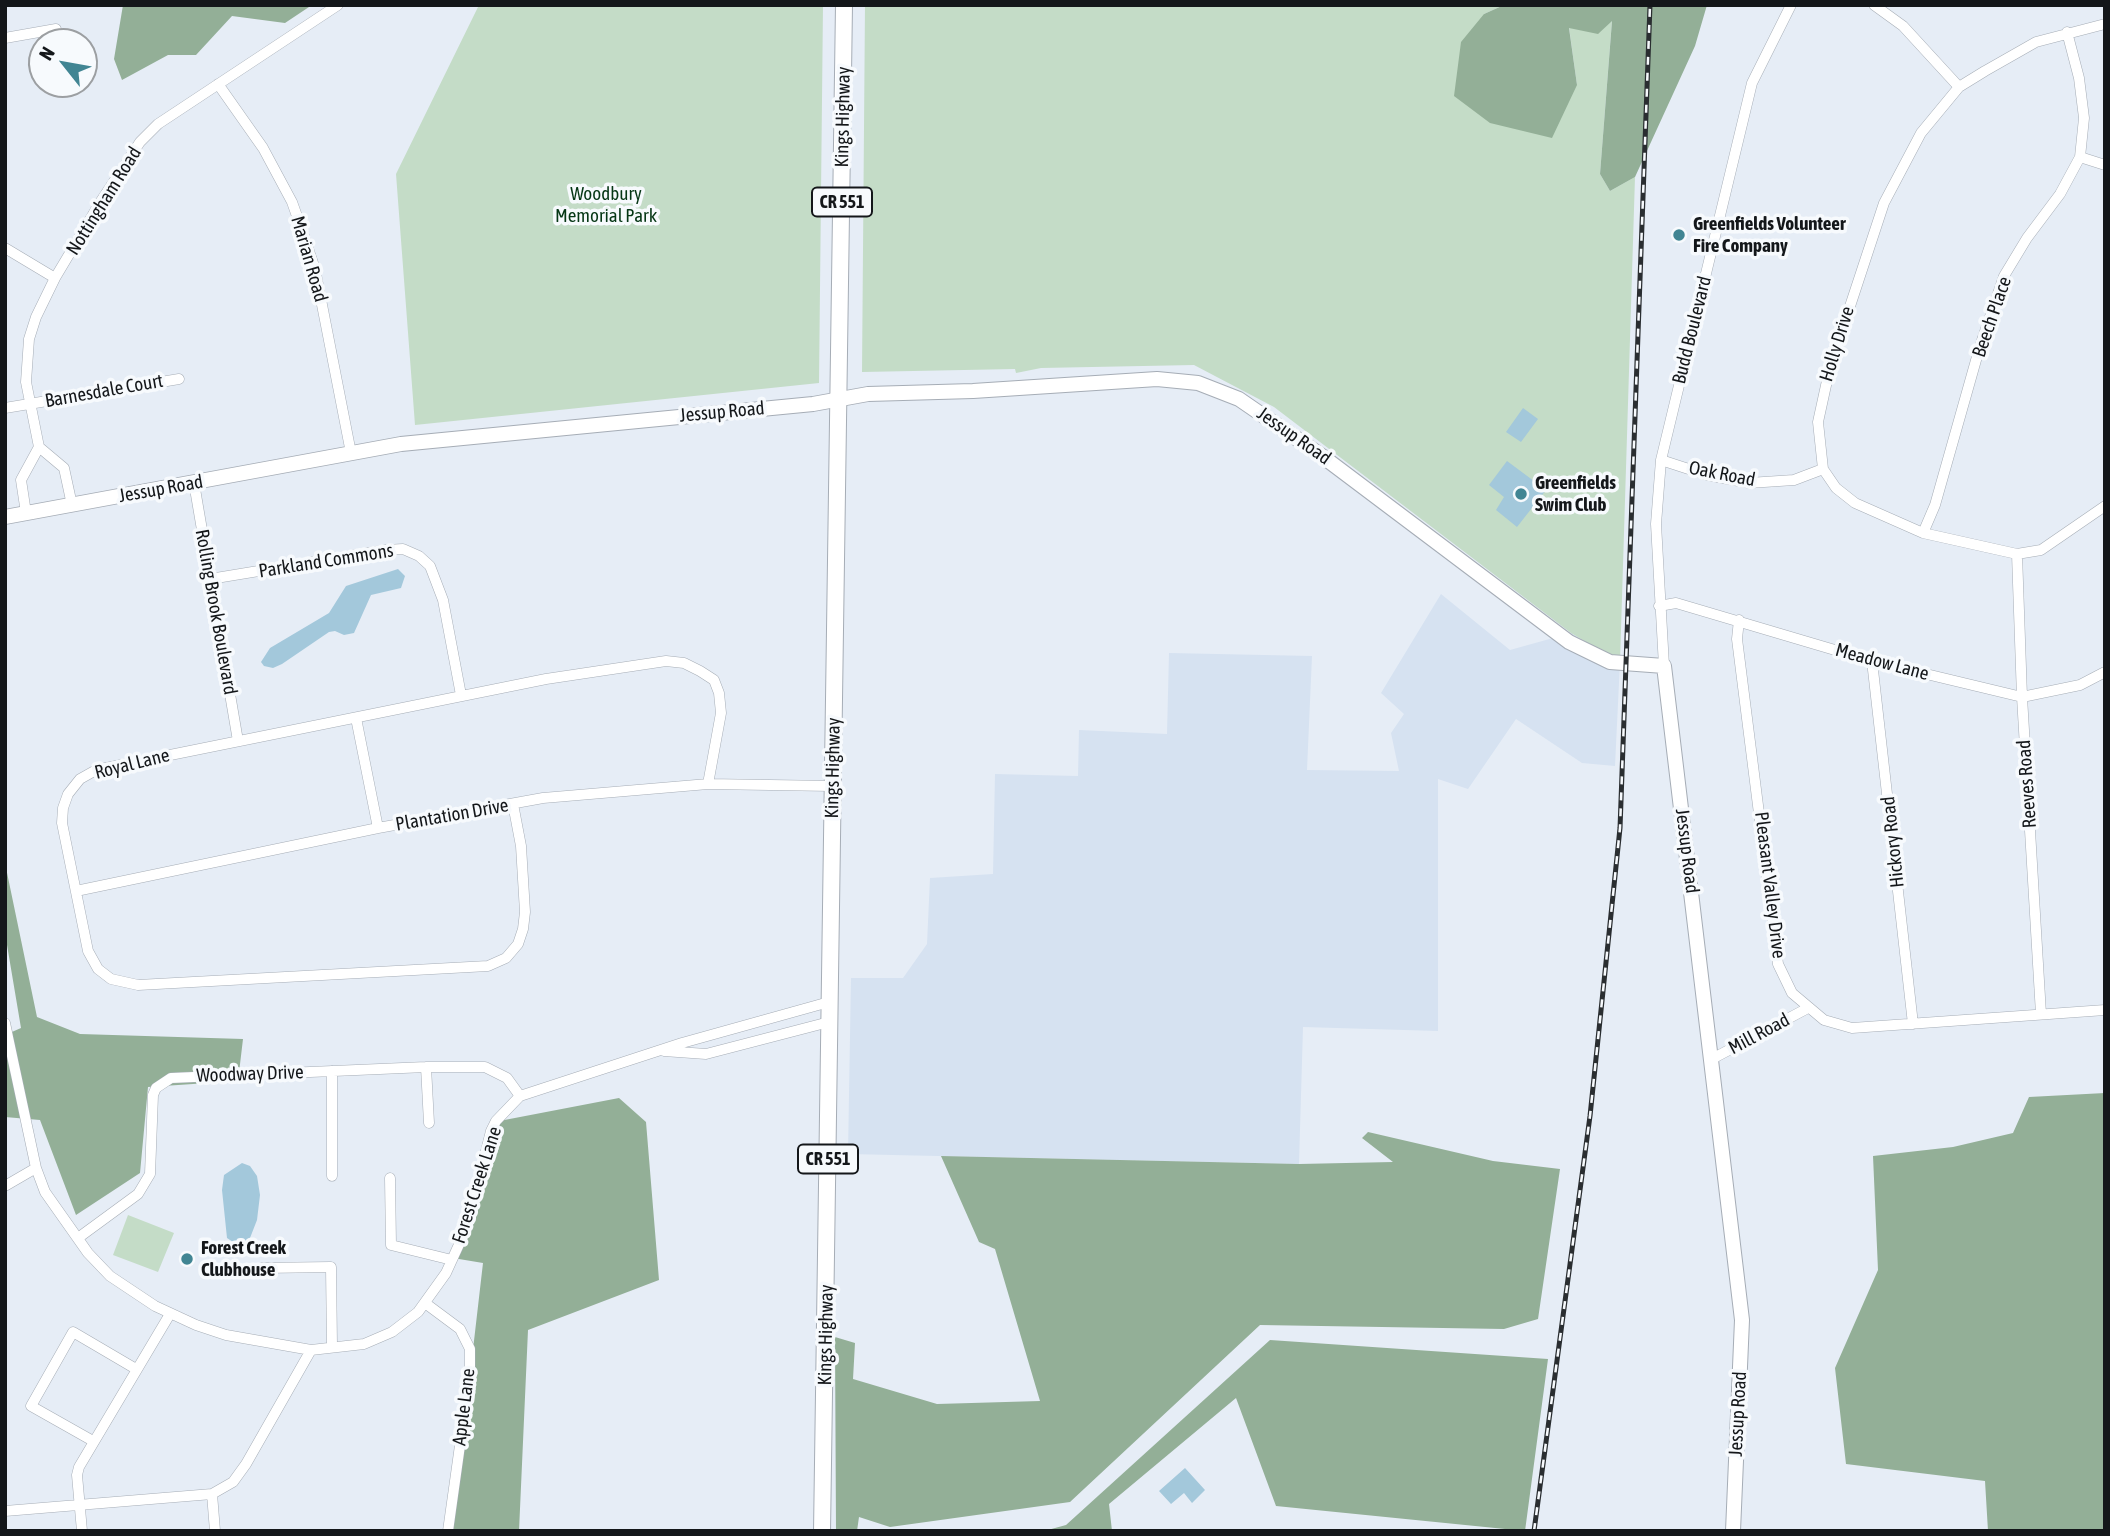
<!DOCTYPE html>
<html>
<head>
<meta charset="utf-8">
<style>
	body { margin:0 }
	#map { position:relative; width:2110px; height:1536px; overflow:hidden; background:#e6edf6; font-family:"Asap Condensed",sans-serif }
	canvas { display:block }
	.frame { position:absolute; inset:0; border:7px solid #14171a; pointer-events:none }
	.north { position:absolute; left:28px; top:28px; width:70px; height:70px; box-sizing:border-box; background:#f7fafd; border:2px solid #9c9fa2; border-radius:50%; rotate:301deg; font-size:19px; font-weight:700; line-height:28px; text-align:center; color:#14171a }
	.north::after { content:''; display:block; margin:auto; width:24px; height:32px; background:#418593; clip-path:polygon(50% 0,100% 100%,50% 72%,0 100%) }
</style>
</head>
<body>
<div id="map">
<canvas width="2110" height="1536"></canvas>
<div class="frame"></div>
<div class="north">N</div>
</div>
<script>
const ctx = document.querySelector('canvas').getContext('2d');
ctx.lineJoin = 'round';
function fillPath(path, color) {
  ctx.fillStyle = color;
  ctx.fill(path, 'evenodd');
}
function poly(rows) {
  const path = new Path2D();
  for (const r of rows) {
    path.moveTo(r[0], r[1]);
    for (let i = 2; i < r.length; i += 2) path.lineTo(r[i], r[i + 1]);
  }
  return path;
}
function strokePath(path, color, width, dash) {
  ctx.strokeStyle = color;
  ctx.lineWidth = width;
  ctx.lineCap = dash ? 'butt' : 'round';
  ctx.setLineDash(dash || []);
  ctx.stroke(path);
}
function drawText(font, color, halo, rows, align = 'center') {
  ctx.font = font + ' "Asap Condensed",sans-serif';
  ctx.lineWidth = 7;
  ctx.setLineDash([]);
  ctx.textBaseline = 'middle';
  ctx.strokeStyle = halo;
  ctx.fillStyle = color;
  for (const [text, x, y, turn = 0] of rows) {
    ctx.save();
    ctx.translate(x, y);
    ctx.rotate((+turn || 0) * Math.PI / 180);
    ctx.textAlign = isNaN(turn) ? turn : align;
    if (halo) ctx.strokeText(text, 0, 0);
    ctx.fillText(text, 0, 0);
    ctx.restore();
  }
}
fillPath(poly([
	[1441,594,1510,650,1571,633,1620,662,1615,766,1582,763,1516,719,1468,789,1438,779,1438,1031,1303,1027,1299,1164,848,1154,851,978,903,978,927,944,930,878,993,874,995,774,1078,776,1079,730,1167,734,1169,653,1312,656,1307,770,1399,771,1391,733,1404,714,1381,693]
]), '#d6e2f1');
fillPath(poly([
	[479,5,823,5,819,383,415,425,396,174],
	[865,5,1504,5,1484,14,1577,85,1569,27,1612,20,1600,174,1610,191,1635,177,1620,662,1571,633,1274,407,1194,365,1041,368,1016,373,1015,369,862,372],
	[128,1215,174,1233,158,1272,113,1255]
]), '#c4dcc7');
fillPath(poly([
	[123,5,312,5,285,23,232,16,196,55,168,55,122,80,114,59],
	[1504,5,1707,5,1695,46,1635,177,1610,191,1600,174,1612,21,1598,34,1569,28,1577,85,1552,138,1490,123,1454,96,1461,42,1484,14],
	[5,863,37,1017,80,1034,243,1039,238,1081,148,1087,140,1173,76,1215,40,1120,5,1117,5,1035,21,1028,5,933],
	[2105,1093,2105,1531,1988,1531,1985,1481,1846,1464,1835,1368,1878,1270,1873,1156,1953,1147,2013,1133,2029,1097],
	[619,1098,646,1122,659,1280,528,1330,519,1531,452,1531,483,1263,453,1258,494,1122],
	[1368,1132,1493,1161,1560,1169,1538,1319,1504,1329,1260,1325,1070,1502,890,1527,859,1517,857,1531,836,1531,835,1337,855,1343,853,1379,937,1404,1040,1401,995,1249,979,1242,941,1156,1299,1164,1393,1162,1362,1138],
	[1270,1340,1548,1359,1525,1531,1276,1506,1236,1398,1109,1504,1112,1531,1044,1531,1066,1525]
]), '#93af97');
fillPath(poly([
	[1523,408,1538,419,1521,442,1506,432],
	[1507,461,1546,490,1517,527,1496,510,1504,497,1489,485],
	[398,569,405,576,401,588,371,595,354,633,344,635,335,631,329,632,282,664,273,668,264,666,261,662,270,648,329,613,346,586],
	[242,1163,250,1166,257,1176,260,1195,257,1220,250,1238,244,1248,237,1249,236,1244,227,1238,222,1190,224,1175],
	[1185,1468,1205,1490,1192,1503,1184,1493,1171,1504,1159,1491]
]), '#a3c8db');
const street = poly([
	[1874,5,1903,26,1959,87],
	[2105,24,2036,42,1985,71,1959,87,1921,133,1884,203,1830,367,1818,422,1823,469,1836,488,1855,503,1923,533,2017,554,2041,550,2105,506],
	[5,38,56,29],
	[218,84,263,148,292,202,303,233,315,269,351,453],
	[2080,157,2105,165],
	[5,248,55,278],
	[5,408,179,379],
	[39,447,64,468,72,505],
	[1661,460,1707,475,1749,483,1794,480,1823,469],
	[194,483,238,741],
	[26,513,21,480,39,447,26,382,29,339,36,317,55,278,101,201,140,142,158,124,338,5],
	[1923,533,1935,505,1980,346,2004,276,2027,238,2060,194,2080,157,2084,118,2079,78,2067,32],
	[2017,554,2022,697,2041,1014],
	[210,579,386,550,403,549,419,556,430,566,443,600,461,695],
	[1659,606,1676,603,1872,661,2022,697,2080,685,2105,672],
	[1739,620,1737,639,1778,964,1792,993,1824,1020,1852,1028,2105,1010],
	[1872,661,1913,1024],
	[1664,666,1656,524,1661,460,1752,83,1791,5],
	[356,718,378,828],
	[513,804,521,846,525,912,523,929,518,944,506,958,488,966,138,985,111,979,98,969,88,951,62,823,63,808,68,794,80,779,96,770,546,679,666,661,684,663,700,671,714,680,719,693,721,713,708,784],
	[76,891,378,828,543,798,708,784,832,786],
	[5,1023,36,1168,45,1192,88,1253,110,1276,155,1306,196,1325,226,1335,311,1350,364,1344,392,1332,418,1312,446,1273,467,1227,491,1131,496,1121,520,1096,682,1043,829,1002],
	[664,1051,706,1054,829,1022],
	[1710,1060,1808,1008],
	[426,1067,429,1123],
	[332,1071,332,1176],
	[390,1178,391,1245,452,1260],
	[5,1186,36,1168],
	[78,1238,138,1194,150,1174,153,1095,156,1088,171,1078,426,1067,485,1067,507,1078,520,1096],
	[262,1268,331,1267,332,1346],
	[425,1303,460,1329,470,1349,470,1374,448,1531],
	[93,1441,31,1406,73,1332,136,1369],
	[5,1511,212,1494],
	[82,1531,77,1475,79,1467,170,1314],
	[215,1531,212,1494,233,1482,246,1464,311,1350]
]);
const secondary = poly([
	[5,517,401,444,813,404,868,394,973,391,1157,379,1198,383,1239,399,1322,456,1569,642,1610,662,1664,666,1742,1320,1733,1531]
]);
const primary = poly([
	[822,1531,844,5]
]);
strokePath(street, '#a6adb6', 11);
strokePath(secondary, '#a6adb6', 16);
strokePath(primary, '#a6adb6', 18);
strokePath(street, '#fff', 10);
strokePath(secondary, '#fff', 14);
strokePath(primary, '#fff', 16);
const rail = poly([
	[1534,1531,1590,1116,1620,828,1650,5]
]);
strokePath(rail, '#2a2e31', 5);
strokePath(rail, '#f7fafd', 2.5, [8]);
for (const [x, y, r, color] of [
	[1679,235,7,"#418593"],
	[1521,494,7,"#418593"],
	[187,1259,7,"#418593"]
]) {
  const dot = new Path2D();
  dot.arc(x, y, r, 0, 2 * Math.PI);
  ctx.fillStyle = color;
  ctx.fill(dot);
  strokePath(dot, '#f7fafd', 2.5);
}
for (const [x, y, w] of [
	[842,202,60],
	[828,1159,60]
]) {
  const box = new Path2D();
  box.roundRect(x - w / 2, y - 14.5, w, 29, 5);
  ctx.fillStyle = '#f7fafd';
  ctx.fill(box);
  strokePath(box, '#14171a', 2);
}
drawText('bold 18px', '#14171a', null, [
	["CR 551",842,202],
	["CR 551",828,1159]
]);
drawText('19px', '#14171a', '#f7fafd', [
	["Kings Highway",843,117,-89],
	["Nottingham Road",104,201,-58],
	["Marian Road",309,259,74],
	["Beech Place",1992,317,-71],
	["Budd Boulevard",1692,330,-76],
	["Holly Drive",1837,344,-73],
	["Barnesdale Court",104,391,-10],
	["Jessup Road",722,412,-5],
	["Jessup Road",1294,436,35],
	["Oak Road",1722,474,11],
	["Jessup Road",161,489,-10],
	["Parkland Commons",326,561,-9],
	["Rolling Brook Boulevard",216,612,80],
	["Meadow Lane",1882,662,15],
	["Royal Lane",132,764,-14],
	["Kings Highway",833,768,-89],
	["Reeves Road",2027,784,-94],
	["Plantation Drive",452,815,-10],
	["Hickory Road",1893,842,-96],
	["Jessup Road",1687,851,83],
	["Pleasant Valley Drive",1770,885,83],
	["Mill Road",1759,1034,-28],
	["Woodway Drive",250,1074,-2],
	["Forest Creek Lane",477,1185,-72],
	["Kings Highway",826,1335,-89],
	["Apple Lane",464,1407,-83],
	["Jessup Road",1738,1414,-87]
]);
drawText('19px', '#063715', '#f7fafd', [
	["Woodbury",606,194],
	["Memorial Park",606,216]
]);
drawText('bold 19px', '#14171a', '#f7fafd', [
	["Greenfields Volunteer",1693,224],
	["Fire Company",1693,246],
	["Greenfields",1535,483],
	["Swim Club",1535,505],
	["Forest Creek",201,1248],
	["Clubhouse",201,1270]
], 'left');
</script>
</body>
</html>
